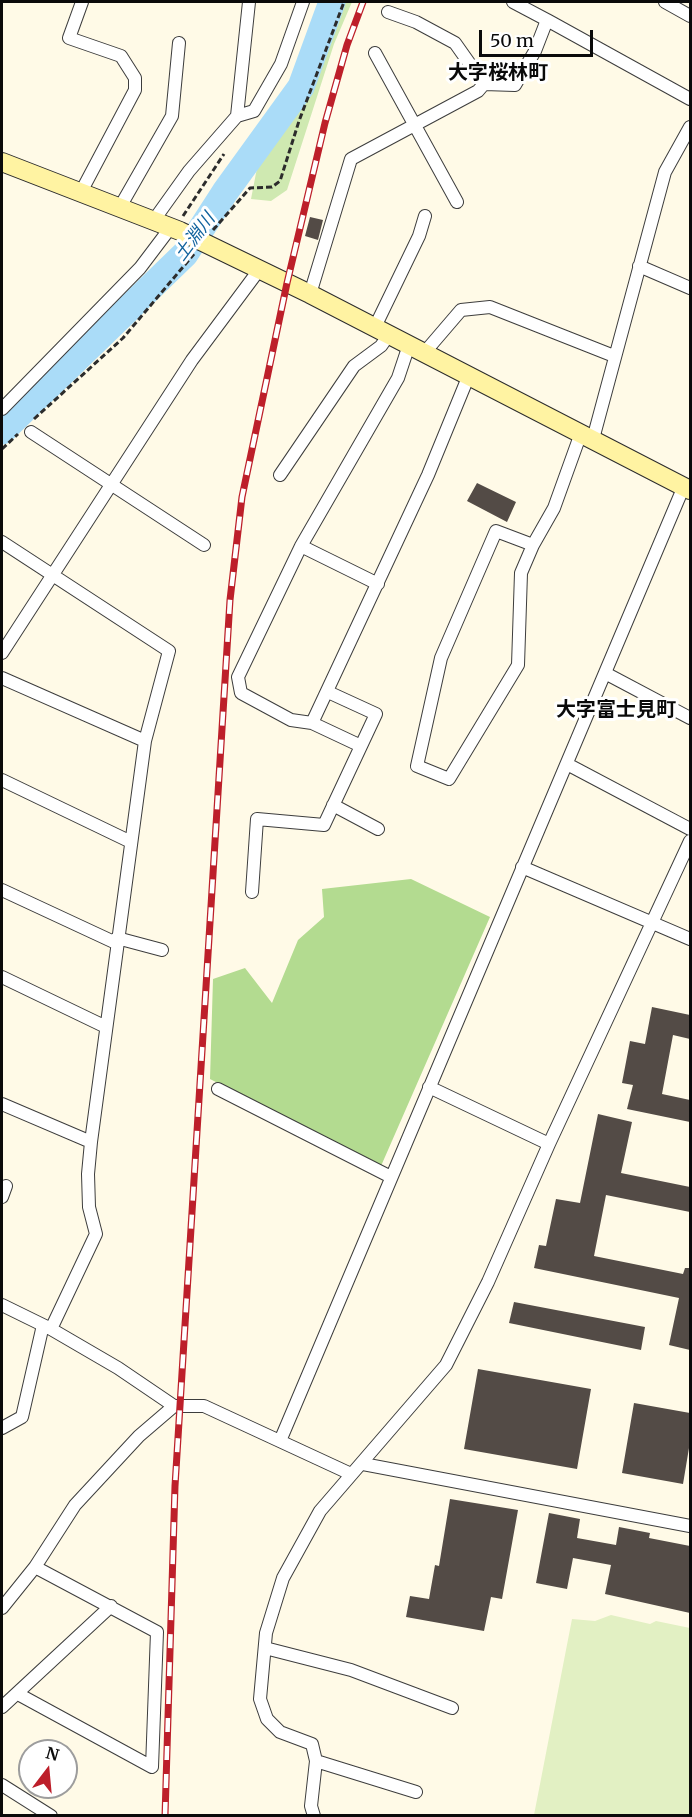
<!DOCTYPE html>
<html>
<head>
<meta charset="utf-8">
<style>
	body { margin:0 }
	#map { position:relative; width:692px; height:1817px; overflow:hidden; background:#fffae7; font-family:Merriweather,serif }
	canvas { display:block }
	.frame { position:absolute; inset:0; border:3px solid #0a0a0a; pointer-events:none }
	.north { position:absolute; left:18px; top:1739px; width:60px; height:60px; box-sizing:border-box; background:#fff; border:2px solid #9d9d9d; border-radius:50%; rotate:16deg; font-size:16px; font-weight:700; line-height:24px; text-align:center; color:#0a0a0a }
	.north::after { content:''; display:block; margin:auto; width:21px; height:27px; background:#bd1f2a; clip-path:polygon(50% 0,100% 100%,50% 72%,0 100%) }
	.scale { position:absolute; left:479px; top:30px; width:114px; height:27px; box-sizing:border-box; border:3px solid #0a0a0a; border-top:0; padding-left:8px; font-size:18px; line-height:21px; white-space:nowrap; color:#0a0a0a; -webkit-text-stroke:4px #fff; paint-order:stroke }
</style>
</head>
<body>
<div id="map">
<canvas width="692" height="1817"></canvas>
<div class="frame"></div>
<div class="north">N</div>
<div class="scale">50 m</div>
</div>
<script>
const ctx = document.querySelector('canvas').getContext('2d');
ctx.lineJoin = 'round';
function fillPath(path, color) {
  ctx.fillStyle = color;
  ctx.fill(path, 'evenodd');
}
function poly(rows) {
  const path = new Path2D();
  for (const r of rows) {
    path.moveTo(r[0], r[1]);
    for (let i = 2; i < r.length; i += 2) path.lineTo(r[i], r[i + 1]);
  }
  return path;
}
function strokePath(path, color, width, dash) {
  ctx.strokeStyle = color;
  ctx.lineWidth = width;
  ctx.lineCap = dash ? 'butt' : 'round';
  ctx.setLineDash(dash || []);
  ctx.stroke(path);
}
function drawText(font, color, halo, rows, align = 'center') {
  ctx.font = font + ' Merriweather,"Noto Sans JP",serif';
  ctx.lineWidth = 6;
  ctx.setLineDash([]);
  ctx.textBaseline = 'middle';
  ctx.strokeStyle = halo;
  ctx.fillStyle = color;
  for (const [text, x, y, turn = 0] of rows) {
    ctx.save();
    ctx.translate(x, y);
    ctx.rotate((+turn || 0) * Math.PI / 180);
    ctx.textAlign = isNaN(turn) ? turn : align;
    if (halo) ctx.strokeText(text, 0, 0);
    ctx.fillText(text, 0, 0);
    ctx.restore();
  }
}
fillPath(poly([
	[340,2,352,2,334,44,287,190,271,201,251,199,257,168,310,81]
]), '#cfe9b1');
fillPath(poly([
	[411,879,490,917,381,1166,210,1079,213,979,245,968,272,1003,298,940,324,917,322,889]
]), '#b3db90');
fillPath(poly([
	[611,1615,650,1624,656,1621,690,1628,690,1815,534,1815,572,1619,595,1621]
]), '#e2f0c3');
strokePath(poly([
	[2,431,185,254,225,192,301,87,332,2]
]), '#aadcf8', 27);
fillPath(poly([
	[310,217,323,220,318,240,305,236],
	[477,483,516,502,507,522,467,501],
	[652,1007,690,1015,690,1039,673,1035,662,1094,690,1100,690,1122,627,1109,633,1085,622,1083,630,1041,645,1044],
	[598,1114,632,1122,621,1173,690,1187,690,1212,606,1195,594,1256,683,1274,685,1268,690,1268,690,1350,669,1345,679,1298,534,1268,539,1245,546,1246,556,1199,580,1203],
	[514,1302,645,1327,641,1350,509,1323],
	[478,1369,591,1389,577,1469,464,1449],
	[634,1403,690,1413,690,1442,683,1484,622,1473],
	[450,1499,518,1510,502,1599,491,1597,484,1631,406,1617,410,1596,429,1599,435,1565,439,1566],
	[549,1513,580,1519,577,1538,616,1545,619,1527,650,1533,649,1538,690,1546,690,1613,605,1594,611,1565,573,1558,567,1589,536,1583]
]), '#534b46');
const street = poly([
	[513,2,547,20],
	[665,2,690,16],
	[388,12,416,22,455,43,484,84],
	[375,53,457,202],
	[484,84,515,85,535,51,547,20,690,99],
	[237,116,249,2],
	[81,192,135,90,135,78,121,56,69,38,82,2],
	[120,207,172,116,179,43],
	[154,220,189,171,237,116,254,111,281,64,303,2],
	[639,266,690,288],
	[310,294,351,159,478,91,484,84],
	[374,329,419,236,425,216],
	[425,352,461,310,490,307,614,356],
	[2,409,140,268,171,227],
	[31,432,204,545],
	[593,439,665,172,690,127],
	[280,475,354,366,381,346,388,336],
	[2,542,169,651,145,741,91,1142,88,1174,89,1207,96,1234,51,1329],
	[533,545,496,531,441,658,417,766,449,779,518,665,521,573,533,545,554,508,581,433],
	[301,546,238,677,241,693,291,720,312,723,361,746],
	[378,584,301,546,398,378,409,345],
	[2,653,192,360,259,270],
	[605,673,690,718],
	[2,678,145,741],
	[312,723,428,475,469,375],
	[567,764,690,829],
	[2,780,131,842],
	[333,805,378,829],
	[522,867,690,939],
	[2,890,116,943],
	[252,892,257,819,324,825,376,714,328,692],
	[117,938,162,950],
	[2,977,106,1027],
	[429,1087,549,1144],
	[218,1089,391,1177],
	[2,1104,91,1142],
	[2,1197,6,1186],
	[2,1305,51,1329,118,1368,174,1406,204,1406,351,1474],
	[2,1428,22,1417,43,1325],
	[280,1441,684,486],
	[363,1464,690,1526],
	[2,1608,35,1567,75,1505,139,1436,174,1406],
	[265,1648,351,1670,452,1708],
	[18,1694,152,1767,157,1632,35,1567],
	[2,1707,111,1606],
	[316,1761,416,1792],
	[2,1785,51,1816],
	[314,1816,311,1806,316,1761,312,1744,280,1732,267,1719,260,1699,266,1633,283,1578,320,1511,446,1365,488,1282,549,1144,690,841]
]);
const secondary = poly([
	[2,162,180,231,310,294,690,490]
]);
strokePath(street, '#3d3d3d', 14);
strokePath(secondary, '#2c2c2c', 20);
strokePath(poly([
	[183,216,224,154],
	[213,230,250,188,272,187,280,181,299,121,344,2],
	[34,419,123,338,194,254],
	[2,449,18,434]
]), '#2c2c2c', 3, [6, 3]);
strokePath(street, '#fff', 12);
strokePath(secondary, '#fff3a2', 18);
const rail = poly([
	[165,1816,175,1486,230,600,242,497,287,283,325,123,347,45,363,2]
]);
strokePath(rail, '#bd1f2a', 7);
strokePath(rail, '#fff', 4.5, [14]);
drawText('italic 18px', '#11639e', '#fff', [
	["土淵川",195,237,-53]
]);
drawText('bold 20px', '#0a0a0a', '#fff', [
	["大字桜林町",498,73],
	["大字富士見町",616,710]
]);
</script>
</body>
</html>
